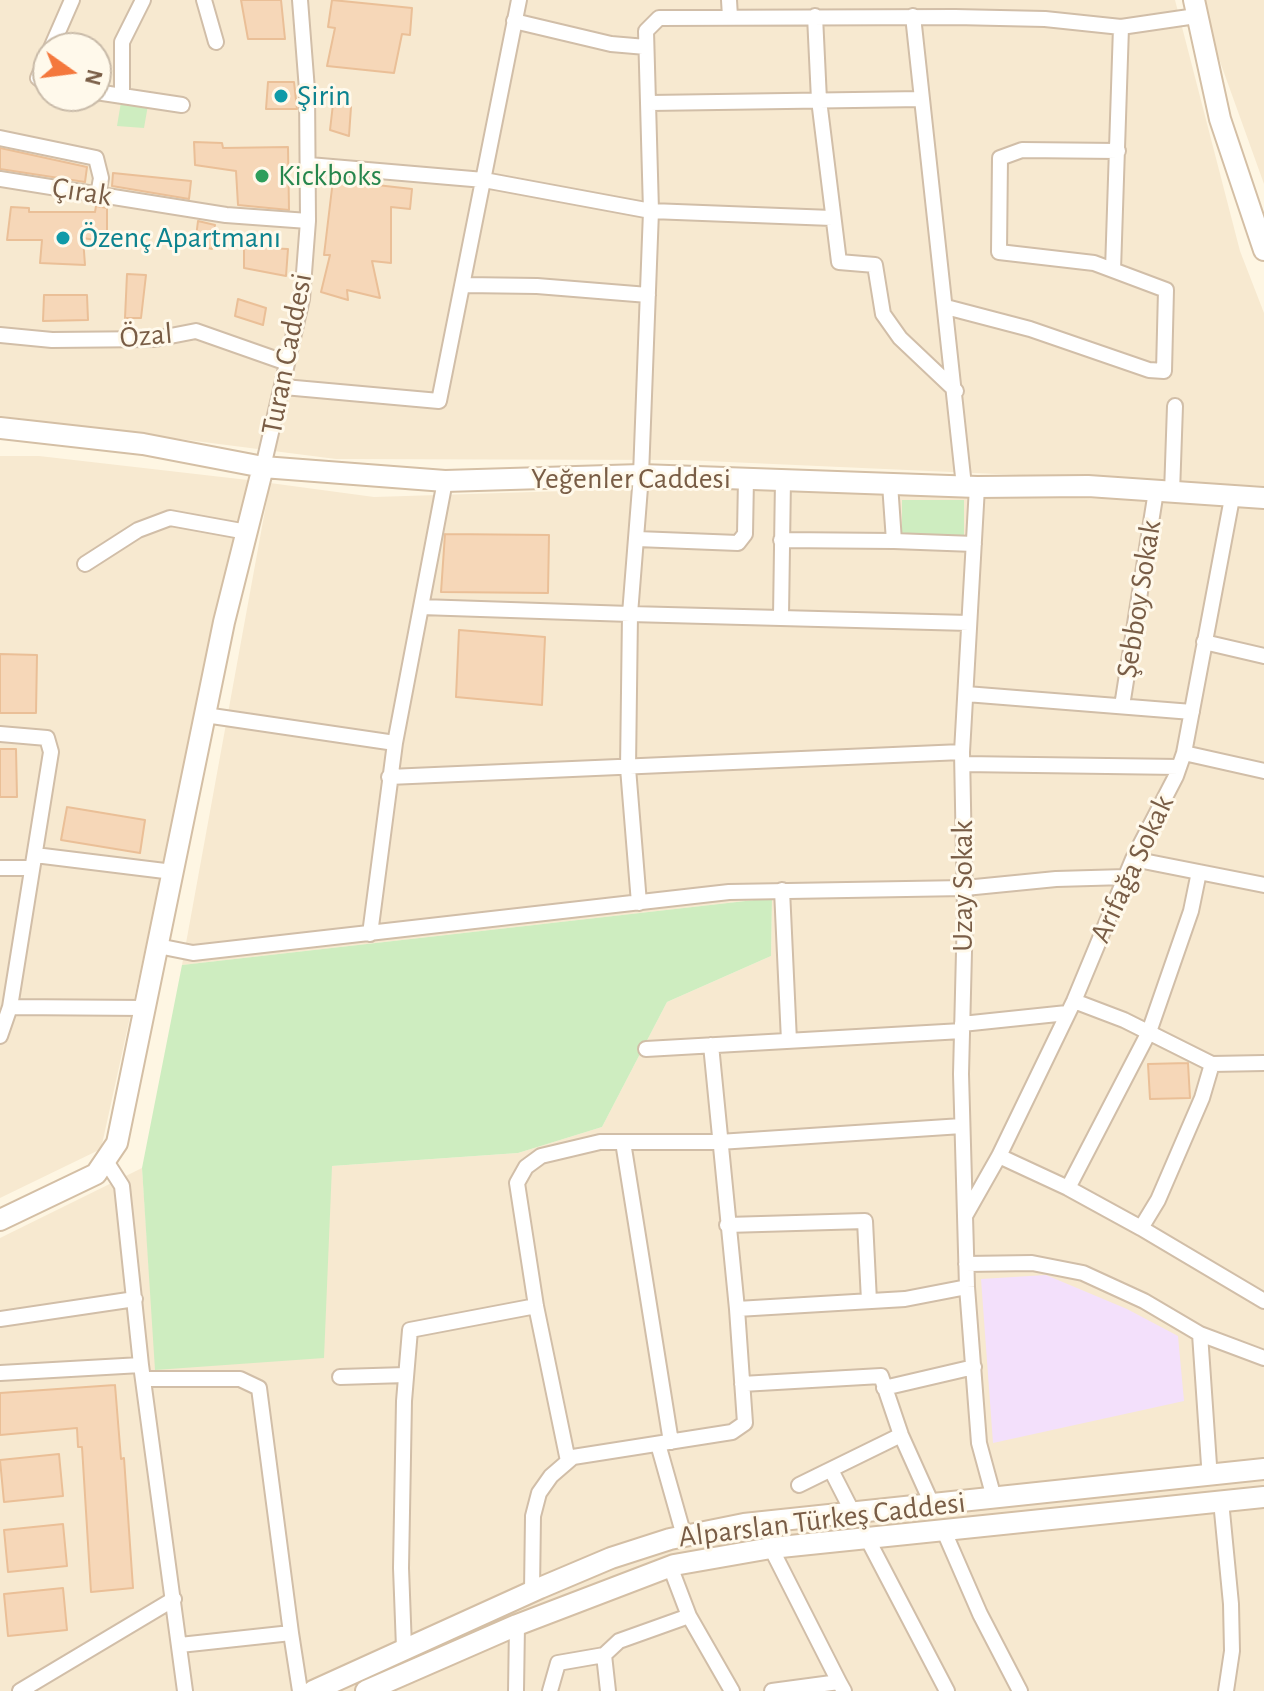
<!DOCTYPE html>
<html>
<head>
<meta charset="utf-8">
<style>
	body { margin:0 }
	#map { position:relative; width:1264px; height:1691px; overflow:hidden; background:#fef6e3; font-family:"Alegreya Sans",sans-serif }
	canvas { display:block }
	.north { position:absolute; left:32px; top:32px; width:80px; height:80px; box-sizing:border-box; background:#fff9eb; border:2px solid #c9bba9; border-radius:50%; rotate:104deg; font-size:22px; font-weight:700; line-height:32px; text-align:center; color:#795d46 }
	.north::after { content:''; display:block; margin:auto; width:28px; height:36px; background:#f4783d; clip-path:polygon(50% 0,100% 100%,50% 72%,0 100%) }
</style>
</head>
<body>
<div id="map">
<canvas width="1264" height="1691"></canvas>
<div class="north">N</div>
</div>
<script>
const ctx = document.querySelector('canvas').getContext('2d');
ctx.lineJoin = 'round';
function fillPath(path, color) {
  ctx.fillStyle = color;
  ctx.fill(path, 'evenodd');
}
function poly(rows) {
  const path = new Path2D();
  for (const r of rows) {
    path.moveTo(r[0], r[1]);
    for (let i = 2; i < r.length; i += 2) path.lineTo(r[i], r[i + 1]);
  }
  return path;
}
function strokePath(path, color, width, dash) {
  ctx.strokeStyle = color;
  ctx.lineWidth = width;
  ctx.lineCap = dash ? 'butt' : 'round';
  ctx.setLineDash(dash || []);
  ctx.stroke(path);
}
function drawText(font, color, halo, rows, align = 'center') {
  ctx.font = font + ' "Alegreya Sans",sans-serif';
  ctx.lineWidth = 6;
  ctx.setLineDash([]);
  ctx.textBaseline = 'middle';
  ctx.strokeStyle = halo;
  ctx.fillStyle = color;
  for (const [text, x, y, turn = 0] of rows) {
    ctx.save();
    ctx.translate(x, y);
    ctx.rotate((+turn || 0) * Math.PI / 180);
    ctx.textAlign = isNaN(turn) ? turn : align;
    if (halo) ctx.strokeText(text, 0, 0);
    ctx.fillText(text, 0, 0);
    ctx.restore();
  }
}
fillPath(poly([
	[0,0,1175,0,1240,251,1264,313,1264,486,684,460,336,459,0,416],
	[48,48,96,48,96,96,48,96],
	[1204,0,1264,0,1264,184,1209,31],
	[0,456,39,456,248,480,101,1149,0,1198],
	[270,483,374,497,661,488,1117,499,1264,509,1264,1691,0,1691,0,1238,142,1168,156,1369,332,1166,518,1153,602,1127,667,1002,771,956,772,898,182,965]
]), '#f7e9d0');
fillPath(poly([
	[1046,1275,1127,1309,1178,1336,1184,1401,993,1443,981,1279]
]), '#f3e0fb');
fillPath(poly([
	[121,102,148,105,144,128,117,126],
	[902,500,964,500,964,536,902,536],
	[772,898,771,956,667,1002,602,1127,518,1153,332,1166,324,1358,155,1370,142,1168,182,965]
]), '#ceedc0');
const building = poly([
	[241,0,281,0,285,39,248,39,241,0],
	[332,0,412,8,410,35,402,34,394,73,327,66,335,28,328,27,332,0],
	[268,82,294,82,297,109,266,109,268,82],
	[333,104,351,107,349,136,330,130,333,104],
	[194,142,222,143,223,148,288,147,289,210,238,205,236,171,195,165,194,142],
	[0,148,87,167,85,182,0,169,0,148],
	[113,173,191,181,189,199,112,186,113,173],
	[333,180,412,189,410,209,391,207,391,263,372,261,380,298,347,290,348,300,321,292,330,255,324,255,333,180],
	[96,206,107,208,107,242,83,238,85,265,40,263,42,240,7,240,11,207,29,208,29,212,95,212,96,206],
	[198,221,215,225,212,249,195,245,198,221],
	[244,247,288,249,286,276,244,268,244,247],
	[127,274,146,275,141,318,125,318,127,274],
	[44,295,87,295,88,320,43,321,44,295],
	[238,299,266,308,263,325,235,316,238,299],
	[445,534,549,535,548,593,441,592,445,534],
	[459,630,545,637,542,705,456,697,459,630],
	[0,654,37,655,36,713,0,713,0,654],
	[0,749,16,749,17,797,0,797,0,749],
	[67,807,145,820,140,853,61,840,67,807],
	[1188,1063,1190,1098,1150,1099,1148,1064,1188,1063],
	[115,1385,121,1459,124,1458,133,1588,91,1592,82,1447,78,1447,77,1428,0,1435,0,1393,115,1385],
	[59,1454,63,1496,4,1502,0,1460,59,1454],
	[63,1524,67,1566,8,1572,4,1530,63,1524],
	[63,1588,67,1630,8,1636,4,1594,63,1588]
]);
fillPath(building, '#f6d7b8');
strokePath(building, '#eabf97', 2);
const street = poly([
	[204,0,216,42],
	[729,0,730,17],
	[815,16,819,100,839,262,875,265,883,314,900,338,956,391],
	[913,16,964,486],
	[514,21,611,44,646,47],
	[51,48,72,0],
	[48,55,38,78,48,85],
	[96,92,182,105],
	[122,96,122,42,143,0],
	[650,103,922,99],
	[0,138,96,158,101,178,98,195],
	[309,165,484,180,651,211,832,218],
	[0,179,226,215,308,221],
	[1113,270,1121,27],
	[464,285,537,286,648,295],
	[946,307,1030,329,1149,370,1164,371,1166,290,1094,263,999,252,1000,158,1022,150,1118,151],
	[0,335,52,340,155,339,196,331,287,363],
	[284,387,439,401,519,0],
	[263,467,302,299,308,221,307,90,300,0],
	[977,487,962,752,965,911,961,1074,967,1287,979,1443,994,1498],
	[1172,493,1175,406],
	[637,539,738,543,745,534,746,478],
	[781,540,894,541,890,484],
	[894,541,974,544],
	[85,564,138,530,170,518,247,532],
	[421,607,630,614,628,768,639,903],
	[781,616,783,479],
	[969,623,630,614,641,475,651,211,646,31,659,18,955,17,1045,19,1121,27,1196,16],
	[1204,642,1264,656],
	[966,694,1192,712],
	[1122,706,1156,491],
	[205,715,395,743],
	[0,734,47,738,51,752,10,1007,0,1036],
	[1184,753,1264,771],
	[963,764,1179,767],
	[389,777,962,752],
	[35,855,173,872],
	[1133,859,1264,885],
	[0,868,32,868],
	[782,890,789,1041],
	[370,934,395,743,445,481],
	[158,946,193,953,729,892,965,888,1056,879,1126,877],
	[10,1007,146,1008],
	[962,1024,1067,1013],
	[711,1045,737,1309,905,1299,967,1287],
	[646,1049,962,1031],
	[1212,1064,1264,1063],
	[623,1142,671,1442],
	[999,1156,1068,1188,1141,1228,1158,1200,1202,1098,1212,1064,1124,1020,1074,1001],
	[106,1161,122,1186,141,1365,185,1691],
	[1068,1188,1149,1032,1191,911,1199,872],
	[965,1216,999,1156,1074,1001,1133,859,1176,776,1184,753,1232,498],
	[727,1225,865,1221,869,1301],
	[1141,1228,1264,1301],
	[966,1264,1032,1263,1083,1273,1144,1301,1200,1334,1209,1465],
	[0,1319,135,1299],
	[1200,1334,1264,1358],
	[0,1373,141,1365],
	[340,1377,406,1375],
	[143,1379,240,1379,259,1388,291,1633],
	[742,1384,881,1376,901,1435,932,1504],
	[884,1388,974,1367],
	[658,1444,684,1536],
	[568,1461,536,1306,517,1183,526,1167,541,1156,600,1142,719,1142,962,1126],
	[831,1470,853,1513],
	[799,1485,901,1435],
	[1221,1501,1231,1604,1232,1651,1226,1691],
	[943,1529,980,1614,1020,1691],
	[867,1538,947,1691],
	[771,1548,839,1682],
	[670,1566,689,1616,732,1691],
	[532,1591,533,1516,539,1493,551,1476,573,1457,732,1432,745,1423,737,1309],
	[180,1645,291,1633,300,1691],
	[404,1648,401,1568,404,1401,410,1330,536,1306],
	[604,1655,608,1691],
	[20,1691,174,1599],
	[516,1691,517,1625],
	[550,1691,558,1663,604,1655,619,1641,689,1616],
	[772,1691,839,1682,844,1691]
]);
const secondary = poly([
	[1194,0,1220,119,1264,250],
	[0,428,143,444,263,467,445,481,641,475,977,487,1088,486,1264,498],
	[0,1220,96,1174,117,1143,224,622,263,467],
	[313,1691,540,1588,611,1558,670,1539,744,1524,1264,1469],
	[366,1691,517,1625,674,1565,771,1548,1264,1497]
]);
strokePath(street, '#d1bea8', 18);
strokePath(secondary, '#d4bfa5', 24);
strokePath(street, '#fff', 14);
strokePath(secondary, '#fff', 20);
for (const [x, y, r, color] of [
	[281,96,8,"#0f9aa8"],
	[262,176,8,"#2e9e5b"],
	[63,238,8,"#0f9aa8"]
]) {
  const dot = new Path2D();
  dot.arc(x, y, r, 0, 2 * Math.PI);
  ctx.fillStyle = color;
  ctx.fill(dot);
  strokePath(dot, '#fff9eb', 3);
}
drawText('30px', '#0d838f', '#fff9eb', [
	["Şirin",297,96],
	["Özenç Apartmanı",79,238]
], 'left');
drawText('30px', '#27864d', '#fff9eb', [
	["Kickboks",278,176]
], 'left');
drawText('30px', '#795d46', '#fff9eb', [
	["Çırak",82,192,9],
	["Özal",146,336,-5],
	["Turan Caddesi",287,354,-79],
	["Yeğenler Caddesi",631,479],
	["Şebboy Sokak",1139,599,-81],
	["Arifağa Sokak",1132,869,-65],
	["Uzay Sokak",963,886,-90],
	["Alparslan Türkeş Caddesi",822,1520,-7]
]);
</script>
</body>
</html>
